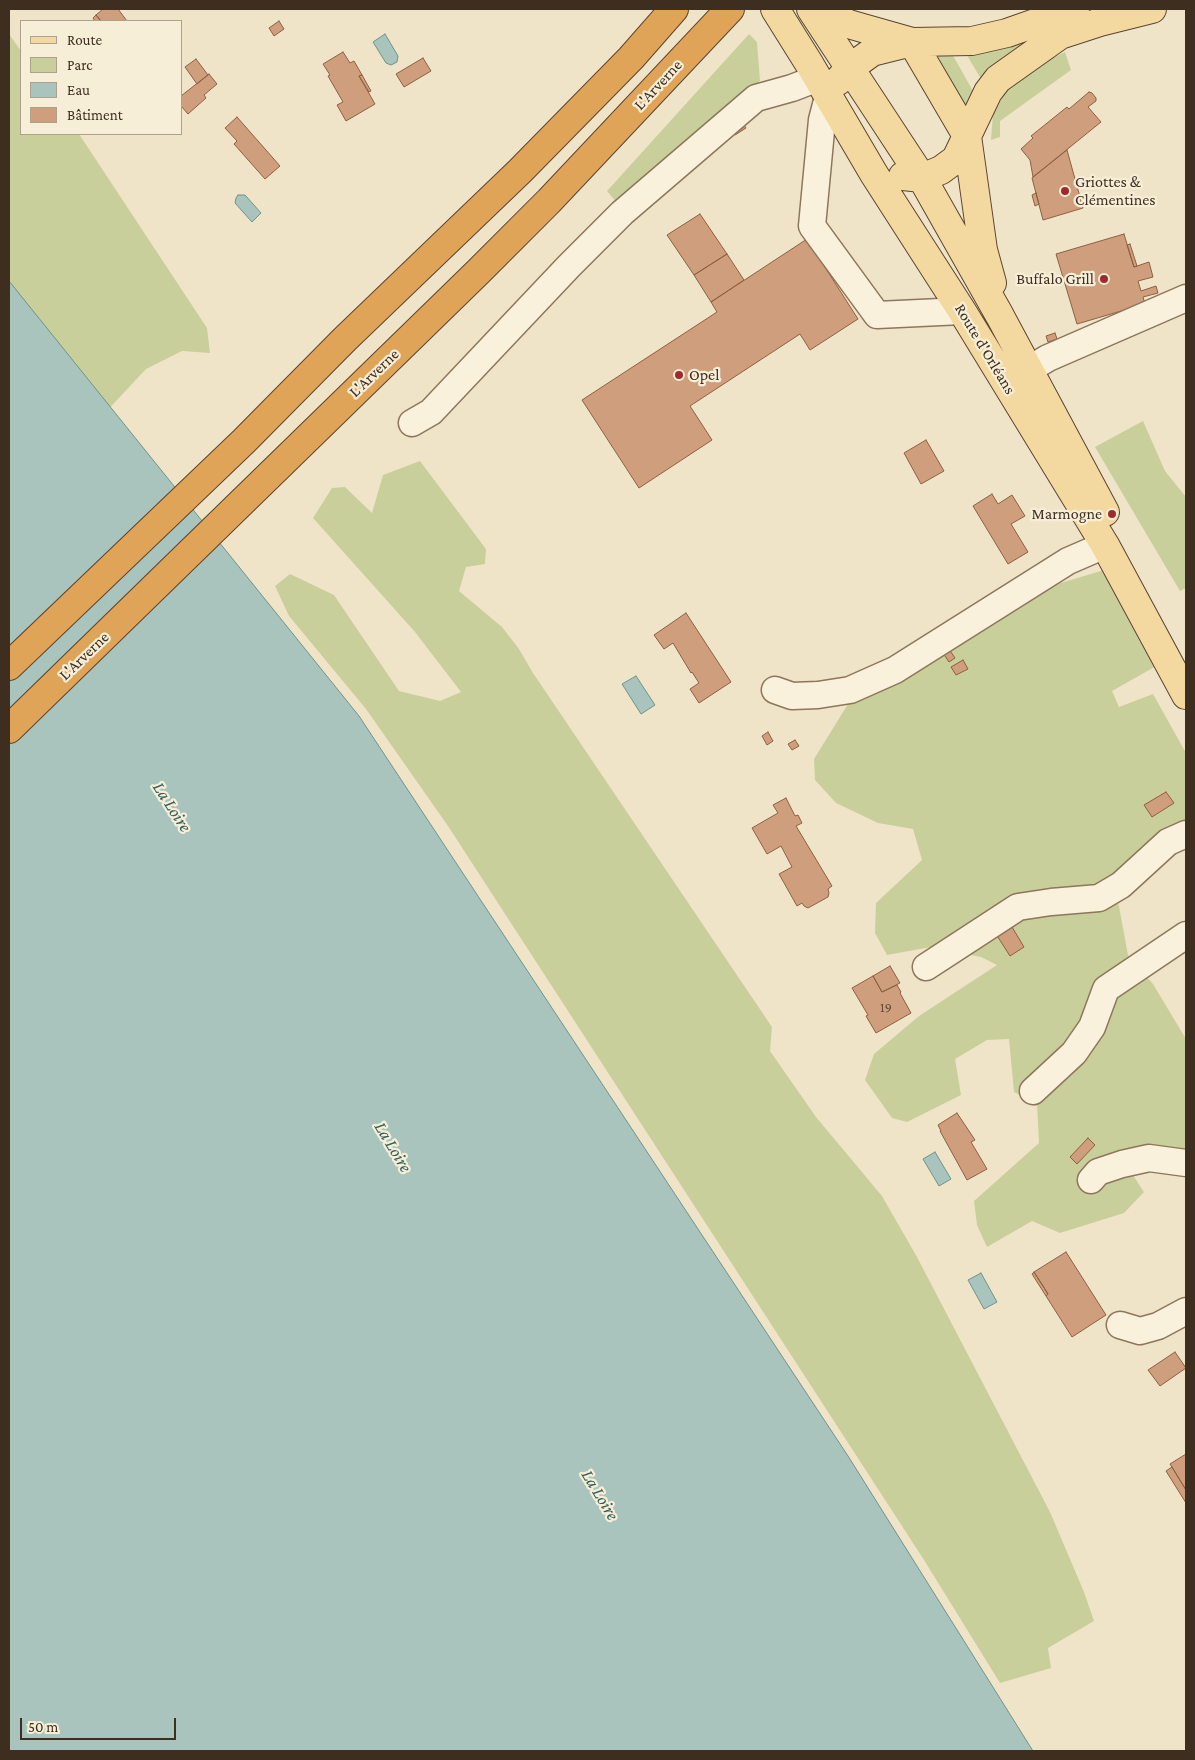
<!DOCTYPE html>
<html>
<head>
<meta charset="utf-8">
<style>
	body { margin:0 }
	#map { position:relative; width:1195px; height:1760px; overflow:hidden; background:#f0e4c8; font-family:"Crimson Pro",serif }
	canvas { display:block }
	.frame { position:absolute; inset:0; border:10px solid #3d2e20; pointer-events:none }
	.legend { position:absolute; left:20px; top:20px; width:162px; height:115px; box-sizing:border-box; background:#f7eed8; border:1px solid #ada18e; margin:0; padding:6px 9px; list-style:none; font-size:15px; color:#3d2e20 }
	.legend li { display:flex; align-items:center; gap:10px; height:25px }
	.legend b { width:25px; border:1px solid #ada18e }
	.scale { position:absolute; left:20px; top:1718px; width:156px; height:22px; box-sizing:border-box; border:2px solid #3d2e20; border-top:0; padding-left:6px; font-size:15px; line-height:18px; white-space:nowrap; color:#3d2e20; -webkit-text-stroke:4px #f7eed8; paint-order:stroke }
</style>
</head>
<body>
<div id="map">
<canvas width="1195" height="1760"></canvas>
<div class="frame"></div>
<ul class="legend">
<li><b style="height:6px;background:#f3d9a0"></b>Route</li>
<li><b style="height:14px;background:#c9cf9b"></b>Parc</li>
<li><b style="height:14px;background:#a9c4bc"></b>Eau</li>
<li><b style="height:14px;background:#cf9f7d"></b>Bâtiment</li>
</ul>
<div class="scale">50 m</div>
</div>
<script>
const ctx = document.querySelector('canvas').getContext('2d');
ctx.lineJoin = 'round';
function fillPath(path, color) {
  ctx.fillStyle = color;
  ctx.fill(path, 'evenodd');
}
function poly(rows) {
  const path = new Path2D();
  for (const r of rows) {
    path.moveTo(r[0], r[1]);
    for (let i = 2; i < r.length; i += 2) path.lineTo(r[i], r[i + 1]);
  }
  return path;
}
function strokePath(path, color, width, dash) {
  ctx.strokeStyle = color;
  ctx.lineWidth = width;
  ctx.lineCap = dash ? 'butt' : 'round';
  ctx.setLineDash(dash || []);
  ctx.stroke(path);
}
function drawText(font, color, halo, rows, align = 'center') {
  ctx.font = font + ' "Crimson Pro",serif';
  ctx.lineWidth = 4.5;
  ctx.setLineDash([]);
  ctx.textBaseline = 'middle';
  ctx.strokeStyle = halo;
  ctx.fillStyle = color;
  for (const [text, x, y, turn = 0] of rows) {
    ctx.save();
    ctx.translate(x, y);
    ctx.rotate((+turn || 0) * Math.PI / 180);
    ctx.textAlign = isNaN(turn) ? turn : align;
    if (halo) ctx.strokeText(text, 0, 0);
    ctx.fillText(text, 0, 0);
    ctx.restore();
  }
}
fillPath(poly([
	[9,34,21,51,21,134,79,134,207,328,210,353,182,351,146,369,103,415,9,301],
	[749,34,757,42,760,81,616,202,607,191],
	[1030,37,1031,40,997,63,981,79,965,52],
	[951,52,973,91,966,107,936,54],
	[1065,52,1071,70,1000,121,1000,137,991,140,993,114,1010,85,1021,74],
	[1143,421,1165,471,1186,497,1186,588,1180,591,1095,447],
	[420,461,486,549,485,564,466,567,459,591,502,627,519,649,533,673,772,1027,770,1051,816,1117,882,1196,917,1257,1050,1512,1084,1592,1094,1621,1048,1648,1051,1668,1000,1683,924,1560,448,826,366,709,289,616,275,586,290,574,334,595,399,691,440,701,461,692,415,632,313,518,332,488,345,487,372,513,383,475],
	[1104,570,1158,665,1112,691,1119,707,1153,694,1186,753,1186,819,1142,846,1113,874,1128,955,1153,984,1186,1039,1186,1152,1162,1146,1118,1152,1144,1192,1124,1213,1060,1233,1032,1221,987,1247,977,1225,974,1201,1039,1143,1037,1103,1014,1092,1009,1039,987,1040,955,1059,961,1095,907,1122,892,1118,865,1080,874,1054,919,1016,997,965,981,957,931,947,887,955,875,933,876,903,922,860,913,829,878,823,836,803,815,780,814,759,848,704,1044,588]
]), '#c9cf9b');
const water = poly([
	[385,34,398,56,397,62,391,65,386,63,373,42,385,34],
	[238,195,245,195,261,213,252,222,235,203,236,198,238,195],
	[9,281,359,716,848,1456,1033,1751,9,1751,9,281],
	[636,676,655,705,641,714,622,684,636,676],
	[935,1152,951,1179,939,1186,923,1159,935,1152],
	[981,1273,997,1302,984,1309,968,1280,981,1273]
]);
fillPath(water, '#a9c4bc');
strokePath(water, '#6f938a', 1);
const building = poly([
	[103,9,118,9,127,21,101,21,96,15,103,9],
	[96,15,101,21,95,21,93,18,96,15],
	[279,21,284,29,274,36,269,28,279,21],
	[343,52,350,63,354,61,362,75,359,76,375,104,346,121,337,105,343,102,328,76,330,75,323,64,343,52],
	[423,58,431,71,404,87,396,74,423,58],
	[196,59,208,75,197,84,185,67,196,59],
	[209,74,217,84,204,95,206,98,188,114,181,106,181,96,209,74],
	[362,75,371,91,369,92,359,76,362,75],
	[1089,92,1092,93,1096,98,1096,101,1088,107,1101,122,1033,177,1030,160,1021,149,1033,138,1031,136,1067,107,1069,109,1089,92],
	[237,117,280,166,265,179,234,144,237,141,225,128,237,117],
	[743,124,746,128,735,135,732,132,743,124],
	[1067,150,1083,208,1043,220,1032,178,1067,150],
	[1036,193,1039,204,1035,206,1032,195,1036,193],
	[700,214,727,254,694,275,667,235,700,214],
	[1124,234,1134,267,1149,262,1153,277,1138,281,1141,291,1156,286,1158,293,1143,297,1145,304,1077,324,1056,254,1124,234],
	[807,239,858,319,810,350,800,334,690,406,712,440,639,488,582,400,717,312,711,302,807,239],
	[1130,244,1137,266,1134,267,1127,245,1130,244],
	[727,254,744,280,711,302,694,275,727,254],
	[1055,333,1057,339,1048,342,1046,336,1055,333],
	[926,440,944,471,921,484,904,453,926,440],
	[992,494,998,504,1012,495,1025,516,1011,524,1028,552,1008,564,973,506,992,494],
	[686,613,731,682,699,703,690,689,699,683,692,672,691,673,673,643,664,649,654,635,686,613],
	[949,649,955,658,949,662,943,653,949,649],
	[963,660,968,669,956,675,951,667,963,660],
	[768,732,773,741,767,745,762,736,768,732],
	[795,740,799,746,792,750,788,744,795,740],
	[1166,792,1174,803,1152,817,1144,805,1166,792],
	[786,798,795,816,798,815,802,823,796,826,832,886,828,889,829,893,828,897,808,908,804,906,802,903,797,906,779,874,792,867,781,846,767,854,752,828,778,813,773,805,786,798],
	[1009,922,1024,947,1010,956,994,931,1009,922],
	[890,966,900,983,882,992,873,976,890,966],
	[873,976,882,992,897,985,901,992,900,993,911,1013,876,1033,866,1016,868,1015,852,988,873,976],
	[957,1113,975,1140,971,1142,987,1169,967,1180,940,1131,941,1131,938,1125,957,1113],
	[1088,1138,1095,1145,1077,1164,1070,1157,1088,1138],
	[1066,1252,1106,1315,1072,1337,1046,1296,1048,1294,1034,1272,1066,1252],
	[1034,1272,1048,1294,1046,1296,1032,1274,1034,1272],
	[1175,1352,1186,1368,1160,1386,1148,1370,1175,1352],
	[1186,1454,1186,1490,1170,1464,1186,1454],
	[1172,1467,1186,1490,1186,1503,1166,1471,1172,1467]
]);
fillPath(building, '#cf9f7d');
strokePath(building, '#8d5f41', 1);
const minor = poly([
	[828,97,822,120,812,226,877,315,962,311],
	[1028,370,1048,358,1186,298],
	[412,423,431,412,569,266,622,213,756,98,792,88,818,78],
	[775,690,792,696,818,695,850,690,895,670,1068,561,1105,545],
	[926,967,1018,907,1051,902,1099,898,1121,885,1168,842,1186,834],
	[1033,1091,1074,1053,1092,1027,1106,989,1186,935],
	[1091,1180,1098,1172,1122,1164,1149,1158,1186,1163],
	[1120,1325,1140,1331,1158,1326,1186,1311]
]);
const major = poly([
	[775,9,810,65,874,174,962,311,1105,545,1186,695],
	[811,9,922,178,1000,316,1105,512],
	[812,10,852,25,912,42,967,136,983,250,992,283],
	[838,81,850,68,872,52,912,42,972,41,1007,33,1075,9],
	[903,176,922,178,941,170,956,159,988,92,998,79,1060,35,1100,22,1152,9]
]);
const highway = poly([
	[9,666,244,441,345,339,520,171,631,58,674,9],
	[9,729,478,272,549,201,730,9]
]);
strokePath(minor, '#8d765c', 29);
strokePath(major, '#5b4430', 30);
strokePath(highway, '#5b4430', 30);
strokePath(minor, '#faf1dc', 26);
strokePath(major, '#f3d9a0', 28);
strokePath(highway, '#e0a458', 28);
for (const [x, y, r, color] of [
	[1065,191,5,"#9e2a2b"],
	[1104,279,5,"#9e2a2b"],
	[679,375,5,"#9e2a2b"],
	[1112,514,5,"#9e2a2b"]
]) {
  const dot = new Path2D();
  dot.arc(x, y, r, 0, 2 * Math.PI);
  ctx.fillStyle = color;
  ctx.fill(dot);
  strokePath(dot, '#f7eed8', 2);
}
drawText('14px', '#624a37', null, [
	["19",886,1008]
]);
drawText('16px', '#3d2e20', '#f7eed8', [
	["L'Arverne",658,85,-47],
	["Route d'Orléans",985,349,59],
	["L'Arverne",374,373,-44],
	["L'Arverne",84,656,-44]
]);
drawText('16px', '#3d2e20', '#f7eed8', [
	["Griottes &",1075,182],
	["Clémentines",1075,200],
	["Buffalo Grill",1094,279,"right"],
	["Opel",689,375],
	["Marmogne",1102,514,"right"]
], 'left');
drawText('italic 18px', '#2f5d5a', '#f7eed8', [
	["La Loire",172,807,57],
	["La Loire",393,1147,59],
	["La Loire",600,1495,59]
]);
</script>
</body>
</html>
